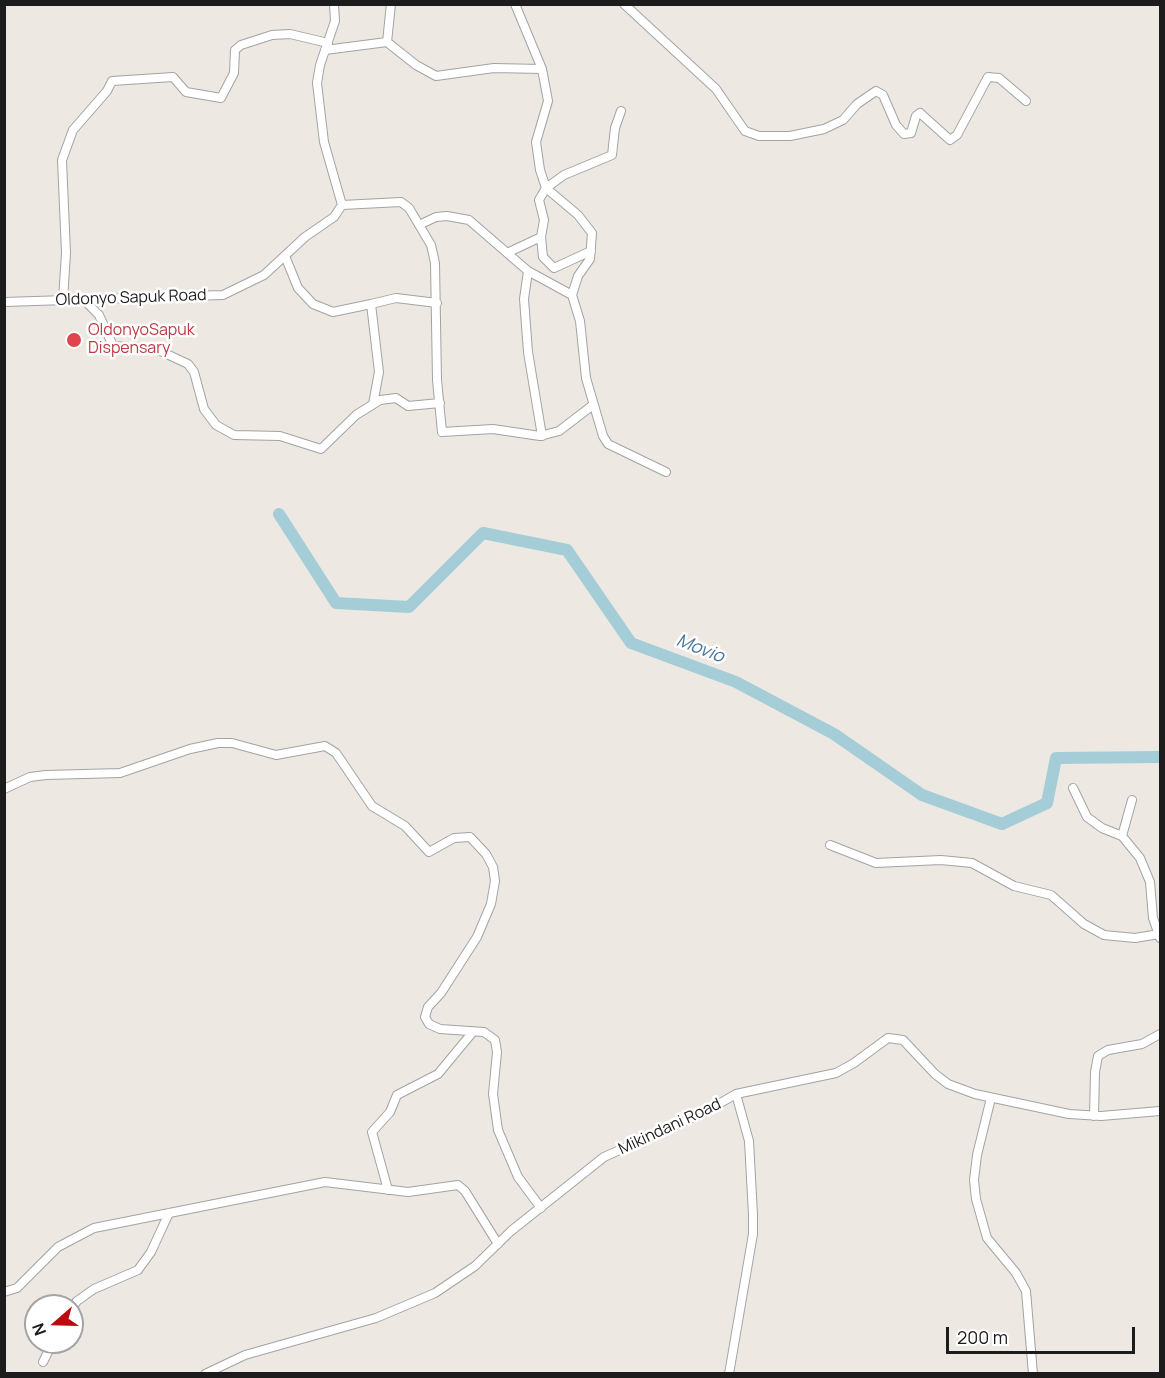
<!DOCTYPE html>
<html>
<head>
<meta charset="utf-8">
<style>
	body { margin:0 }
	#map { position:relative; width:1165px; height:1378px; overflow:hidden; background:#ede9e2; font-family:Manrope,sans-serif }
	canvas { display:block }
	.frame { position:absolute; inset:0; border:6px solid #1c1c1c; pointer-events:none }
	.north { position:absolute; left:24px; top:1294px; width:60px; height:60px; box-sizing:border-box; background:#fff; border:2px solid #a4a4a4; border-radius:50%; rotate:250deg; font-size:16px; font-weight:700; line-height:24px; text-align:center; color:#1c1c1c }
	.north::after { content:''; display:block; margin:auto; width:21px; height:27px; background:#bc0b0e; clip-path:polygon(50% 0,100% 100%,50% 72%,0 100%) }
	.scale { position:absolute; left:946px; top:1327px; width:189px; height:27px; box-sizing:border-box; border:3px solid #1c1c1c; border-top:0; padding-left:8px; font-size:18px; line-height:21px; white-space:nowrap; color:#1c1c1c; -webkit-text-stroke:4px #fff; paint-order:stroke }
</style>
</head>
<body>
<div id="map">
<canvas width="1165" height="1378"></canvas>
<div class="frame"></div>
<div class="north">N</div>
<div class="scale">200 m</div>
</div>
<script>
const ctx = document.querySelector('canvas').getContext('2d');
ctx.lineJoin = 'round';
function poly(rows) {
  const path = new Path2D();
  for (const r of rows) {
    path.moveTo(r[0], r[1]);
    for (let i = 2; i < r.length; i += 2) path.lineTo(r[i], r[i + 1]);
  }
  return path;
}
function strokePath(path, color, width, dash) {
  ctx.strokeStyle = color;
  ctx.lineWidth = width;
  ctx.lineCap = dash ? 'butt' : 'round';
  ctx.setLineDash(dash || []);
  ctx.stroke(path);
}
function drawText(font, color, halo, rows, align = 'center') {
  ctx.font = font + ' Manrope,sans-serif';
  ctx.lineWidth = 5;
  ctx.setLineDash([]);
  ctx.textBaseline = 'middle';
  ctx.strokeStyle = halo;
  ctx.fillStyle = color;
  for (const [text, x, y, turn = 0] of rows) {
    ctx.save();
    ctx.translate(x, y);
    ctx.rotate((+turn || 0) * Math.PI / 180);
    ctx.textAlign = isNaN(turn) ? turn : align;
    if (halo) ctx.strokeText(text, 0, 0);
    ctx.fillText(text, 0, 0);
    ctx.restore();
  }
}
strokePath(poly([
	[279,514,336,603,409,607,483,533,567,550,631,643,736,682,834,734,922,795,1002,824,1047,803,1056,758,1160,757]
]), '#a4cdd8', 12);
const minor = poly([
	[515,4,542,69],
	[624,4,716,89,745,131,759,136,790,136,824,129,843,120,857,104,876,91,883,95,896,125,904,134,911,133,916,116,920,113,950,140,957,135,988,77,999,78,1026,101],
	[387,42,391,4],
	[325,50,387,42,416,65,436,76,494,68,542,69,548,101,536,142,540,170,546,188,578,215,592,233,590,259,578,276,572,295,580,321,586,378,603,436,608,444,666,472],
	[342,205,401,202,409,208,431,245,435,263,437,380,442,432,493,429,540,436,559,431,593,405],
	[419,225,436,217,447,216,469,220,528,271,572,295],
	[541,237,543,257,554,268,591,251],
	[509,252,541,237,544,220,539,200,546,188,564,175,612,155,615,128,621,111],
	[285,256,298,288,313,304,333,312,371,304],
	[528,271,524,299,528,352,542,436],
	[83,299,99,315,113,346,156,349,188,364,194,372,204,409,216,425,234,435,280,436,321,449,356,415,380,400,396,398,408,406,440,403],
	[63,300,66,253,62,160,73,130,107,91,112,81,173,77,186,92,221,98,234,73,235,50,241,45,272,35,290,34,328,43],
	[4,302,223,295,264,275,305,237,334,217,342,205,324,142,317,83,320,65,335,21,334,4],
	[373,404,379,372,371,304,396,298,437,303],
	[1073,788,1087,817,1102,828,1122,836,1140,858,1150,882,1153,918,1160,938],
	[4,789,30,777,46,775,120,773,190,749,218,743,232,743,276,755,325,746,336,753,372,806,405,826,429,852,454,838,470,837,486,854,493,867,495,881,491,904,477,937,441,993,428,1007,425,1017,429,1024,440,1029,484,1032,495,1040,497,1052,493,1094,498,1130,518,1177,541,1208],
	[1122,836,1132,800],
	[830,845,876,863,941,860,972,863,1014,886,1051,895,1084,924,1104,935,1135,938,1159,934],
	[991,1098,977,1155,974,1180,976,1199,987,1238,1016,1273,1026,1291,1033,1374],
	[1094,1116,1095,1072,1098,1056,1108,1050,1142,1044,1160,1034],
	[388,1190,372,1132,390,1112,397,1095,438,1074,472,1033],
	[4,1292,17,1288,58,1247,94,1228,325,1182,408,1192,458,1185,465,1191,498,1244],
	[72,1308,77,1301,94,1289,138,1270,151,1252,169,1213],
	[43,1362,53,1342],
	[205,1374,245,1355,376,1318,435,1293,475,1266,511,1231,604,1157,703,1113,736,1094,836,1073,854,1063,888,1038,903,1040,935,1074,948,1084,975,1094,1069,1114,1101,1116,1160,1111],
	[729,1374,753,1234,753,1215,749,1141,736,1094]
]);
strokePath(minor, '#a3a3a3', 10);
strokePath(minor, '#fff', 8);
for (const [x, y, r, color] of [
	[74,340,8,"#e0444e"]
]) {
  const dot = new Path2D();
  dot.arc(x, y, r, 0, 2 * Math.PI);
  ctx.fillStyle = color;
  ctx.fill(dot);
  strokePath(dot, '#fff', 2);
}
drawText('16px', '#1c1c1c', '#fff', [
	["Oldonyo Sapuk Road",131,298,-2],
	["Mikindani Road",670,1127,-25]
]);
drawText('16px', '#be3a42', '#fff', [
	["OldonyoSapuk",88,331],
	["Dispensary",88,349]
], 'left');
drawText('italic 18px', '#4b769e', '#fff', [
	["Movio",700,649,21]
]);
</script>
</body>
</html>
